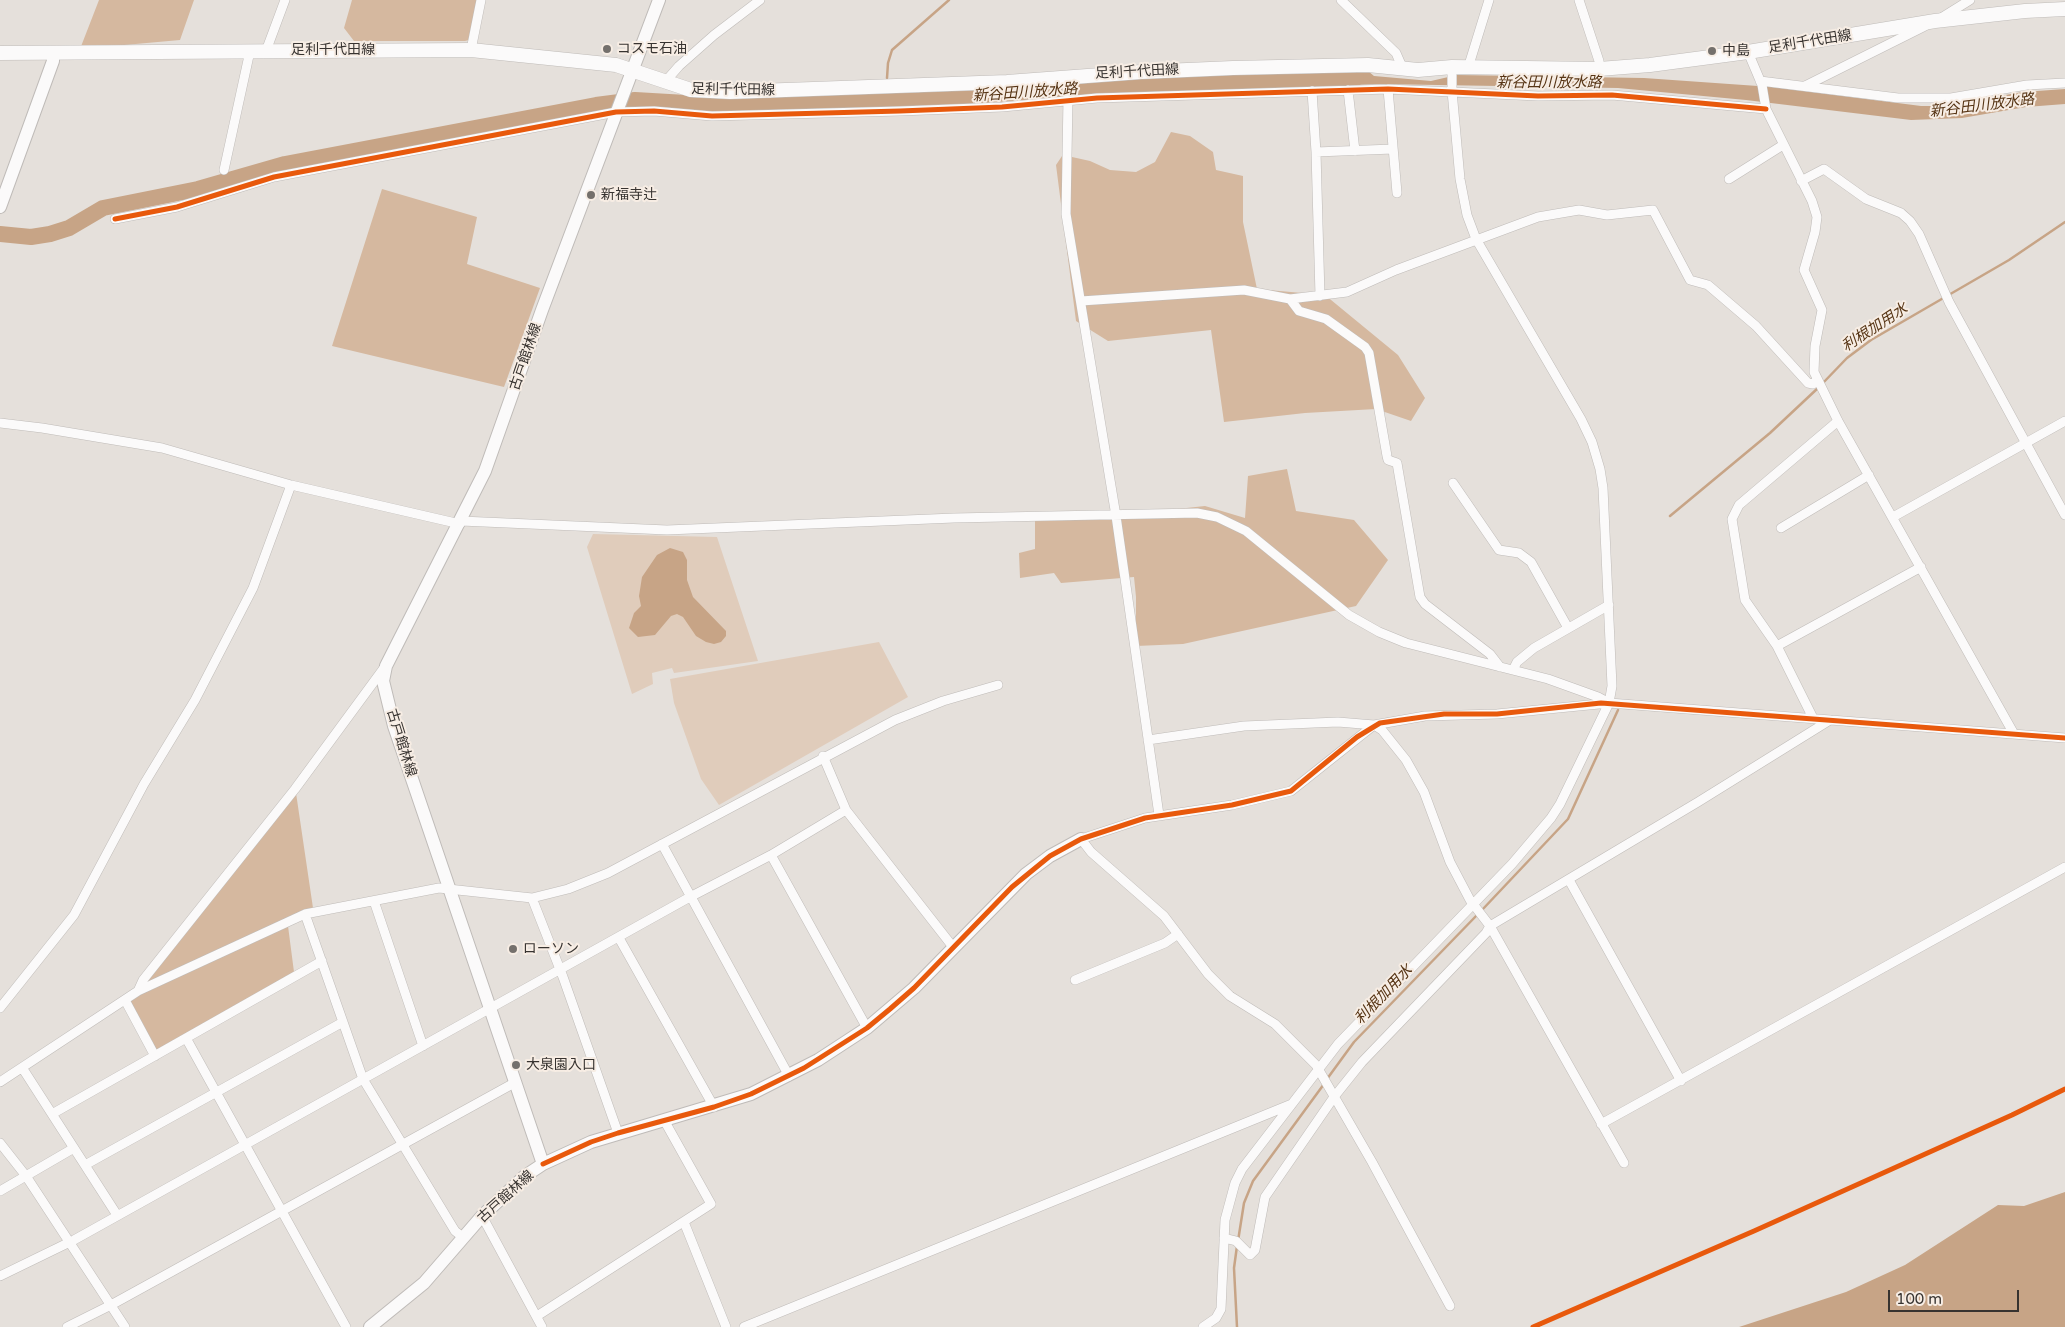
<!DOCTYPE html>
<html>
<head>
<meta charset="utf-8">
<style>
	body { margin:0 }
	#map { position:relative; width:2065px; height:1327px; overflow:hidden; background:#e5e0db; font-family:"Varela Round",sans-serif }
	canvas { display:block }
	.scale { position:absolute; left:1888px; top:1290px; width:131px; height:22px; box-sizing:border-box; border:2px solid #373330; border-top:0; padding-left:6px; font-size:15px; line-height:18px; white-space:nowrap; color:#373330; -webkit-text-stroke:4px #f7ede4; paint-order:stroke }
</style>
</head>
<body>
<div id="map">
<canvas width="2065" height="1327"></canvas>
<div class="scale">100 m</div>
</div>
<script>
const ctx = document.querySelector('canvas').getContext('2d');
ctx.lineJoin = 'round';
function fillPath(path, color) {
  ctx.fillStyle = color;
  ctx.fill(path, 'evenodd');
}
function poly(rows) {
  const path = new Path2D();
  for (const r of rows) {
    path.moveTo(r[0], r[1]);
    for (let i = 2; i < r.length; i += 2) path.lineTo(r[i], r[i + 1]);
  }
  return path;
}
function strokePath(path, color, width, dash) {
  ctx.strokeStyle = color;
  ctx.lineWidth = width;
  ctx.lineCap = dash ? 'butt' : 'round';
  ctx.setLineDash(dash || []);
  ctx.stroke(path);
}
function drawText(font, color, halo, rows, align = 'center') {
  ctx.font = font + ' "Varela Round","Noto Sans JP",sans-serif';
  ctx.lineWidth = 4;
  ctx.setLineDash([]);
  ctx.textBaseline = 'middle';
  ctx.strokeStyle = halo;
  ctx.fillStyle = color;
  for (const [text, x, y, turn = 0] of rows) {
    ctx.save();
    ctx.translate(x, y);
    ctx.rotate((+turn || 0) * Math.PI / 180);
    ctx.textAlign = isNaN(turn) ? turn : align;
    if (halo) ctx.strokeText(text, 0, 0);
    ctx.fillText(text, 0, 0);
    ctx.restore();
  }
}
fillPath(poly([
	[593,534,717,537,758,661,674,673,672,668,652,673,653,684,632,694,587,547],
	[879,642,908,697,719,805,701,779,674,703,670,679]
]), '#e0ccbb');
fillPath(poly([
	[99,0,194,0,180,40,80,49],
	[352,0,481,0,473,39,465,41,354,41,344,28],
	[1171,132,1190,136,1213,152,1216,170,1243,176,1243,222,1257,289,1325,295,1398,355,1425,398,1411,421,1376,409,1305,413,1224,422,1211,330,1108,341,1076,321,1056,165,1062,156,1072,157,1090,161,1110,170,1136,172,1155,162],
	[382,189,477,217,467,264,540,288,504,387,332,346],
	[1287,469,1296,511,1354,520,1388,560,1356,606,1183,644,1136,646,1136,597,1134,577,1061,583,1054,573,1020,578,1019,553,1035,549,1035,519,1103,517,1205,506,1245,518,1248,476],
	[296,793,313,908,144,984],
	[288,926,294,972,158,1054,130,1001,141,993]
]), '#d5b89f');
fillPath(poly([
	[1368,71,1374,76,1431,81,1457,75,1644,78,1772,87,1921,106,1941,106,2023,92,2065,89,2065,104,2026,107,1962,118,1911,120,1746,100,1618,88,1378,84,1333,86,1335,72],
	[670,548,683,552,687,560,687,580,693,597,726,631,726,636,721,642,714,644,706,642,696,636,683,617,677,614,671,616,655,635,638,637,629,628,634,613,641,606,639,596,642,577,657,555],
	[2065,1192,2065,1327,1739,1327,1846,1292,1905,1265,1998,1205,2024,1206]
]), '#c7a486');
strokePath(poly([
	[887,78,888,63,892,50,949,0],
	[1822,384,1847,358,1871,340,2009,260,2065,222],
	[1670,516,1770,433,1818,388],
	[1482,910,1568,819,1618,710],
	[1327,1079,1354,1042,1478,914],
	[1238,1241,1244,1203,1253,1181,1324,1084],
	[1237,1327,1234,1268,1237,1246]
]), '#c7a486', 2.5);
strokePath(poly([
	[0,234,31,237,50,234,69,228,103,208,198,189,285,164,596,105,635,100,720,105,920,100,1059,89,1356,78]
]), '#c7a486', 16);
const street = poly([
	[1341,0,1396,53,1403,69],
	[1579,0,1599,61,1599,69],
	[1941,18,1970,0],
	[471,50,481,0],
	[266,51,285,0],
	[1748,52,1762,85,1766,109,1812,201,1817,217,1815,232,1804,270,1822,310,1815,346,1814,372,1838,421,2014,734],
	[1468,68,1489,0],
	[1066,76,1068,98,1066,214,1116,516,1159,815],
	[1760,81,1898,98,1951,98,2027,85,2065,83],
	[665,82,679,66,714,35,760,0],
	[1805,86,1925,26],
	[1388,89,1397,193],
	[1348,90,1355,151],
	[1312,91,1316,152,1320,296],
	[1316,152,1393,149],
	[224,170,250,51],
	[1729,179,1783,145],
	[1801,181,1824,169,1866,199,1901,213,1910,221,1919,234,1949,302,2065,515],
	[115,219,177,207,274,177,616,112,654,111,712,116,900,111,1002,107,1097,98,1388,89,1538,96,1612,95,1766,109],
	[1290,299,1299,311,1326,319,1365,347,1369,353,1387,456,1388,460,1397,463,1420,597,1425,604,1490,654,1500,667],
	[1081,301,1244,290,1290,299,1347,292,1396,270,1538,217,1579,210,1607,215,1653,210,1690,280,1708,285,1756,326,1808,383,1813,384,1817,380],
	[0,423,42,428,162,448,291,485,460,524],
	[1453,483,1499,550,1519,553,1531,562,1568,628],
	[1893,517,2065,421],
	[461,521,667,530,954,518,1197,513,1217,517,1246,531,1349,615,1379,632,1406,643,1548,679,1598,697,1609,703],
	[1781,528,1869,475],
	[1777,646,1921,567],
	[1513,670,1517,662,1534,648,1609,605],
	[1813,718,1777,646,1745,600,1732,519,1739,505,1838,421],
	[1148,740,1244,726,1338,722,1374,725,1382,730,1406,760,1424,792,1450,862,1470,900,1490,926,1624,1163],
	[823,756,846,810,953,947],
	[662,844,789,1076],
	[771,855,867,1028],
	[1569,880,1681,1081],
	[532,898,563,977,618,1133],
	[374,901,423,1046],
	[305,914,363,1079,455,1231,464,1238],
	[619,938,714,1107],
	[1075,980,1165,943,1178,934],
	[138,991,143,980,295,789,384,668],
	[125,1000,155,1056],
	[0,1008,74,915,144,784,195,700,253,588,291,485],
	[186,1038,346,1327],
	[23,1069,117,1215],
	[0,1082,138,991,305,914,439,888,532,898,568,889,608,873,895,720,943,701,998,685],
	[52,1114,322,961],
	[1601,1124,2065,867],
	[0,1143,26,1176,125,1327],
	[85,1165,343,1022],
	[0,1191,74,1148],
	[482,1216,542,1327],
	[684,1222,726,1327],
	[1224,1238,1236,1241,1250,1255,1255,1250,1265,1197,1334,1097,1362,1062,1486,933,1490,926,1698,802,1830,720],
	[0,1276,74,1240,690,897,771,855,846,810],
	[1450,1306,1372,1162,1316,1065,1275,1024,1230,996,1208,974,1164,916,1091,852,1081,839,1145,818,1232,805,1291,791,1374,725,1425,716,1497,714,1609,703,2065,738],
	[537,1316,711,1204,664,1120],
	[67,1327,111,1305,516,1082],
	[744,1327,1292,1104],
	[1203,1327,1216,1318,1221,1309,1225,1220,1235,1183,1242,1169,1338,1044,1512,864,1551,818,1560,804,1609,703,1612,686,1603,488,1600,469,1592,442,1581,419,1476,239,1467,215,1460,179,1452,91,1452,67]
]);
const secondary = poly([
	[0,207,53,61,53,53],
	[543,1164,394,726,383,681,386,666,485,471,542,310,659,0],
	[370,1327,424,1283,482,1216,525,1176,543,1164,591,1142,751,1094,818,1060,867,1028,914,988,1026,874,1050,856,1081,839]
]);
const primary = poly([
	[0,53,471,50,616,65,691,90,730,92,1007,82,1141,72,1233,68,1368,65,1418,70,1452,67,1599,69,1650,65,1748,52,1935,21,2025,11,2065,9]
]);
strokePath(street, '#bfbbb8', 10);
strokePath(secondary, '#bfbbb8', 14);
strokePath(primary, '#bfbbb8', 15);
strokePath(street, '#fbfafa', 9);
strokePath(secondary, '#fbfafa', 12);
strokePath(primary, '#fbfafa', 14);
strokePath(poly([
	[115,219,177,207,274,177,616,112,654,111,712,116,900,111,1002,107,1097,98,1388,89,1538,96,1612,95,1766,109],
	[543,1164,591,1142,618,1133,714,1107,751,1094,804,1068,867,1028,890,1009,914,988,1012,887,1050,856,1081,839,1145,818,1232,805,1291,791,1357,737,1380,723,1444,714,1497,714,1601,703,2065,738],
	[1533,1327,1754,1231,2012,1115,2065,1089]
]), '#e8590c', 5);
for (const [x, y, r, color] of [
	[607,49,5,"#74706c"],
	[1712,51,5,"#74706c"],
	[591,195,5,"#74706c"],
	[513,949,5,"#74706c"],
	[516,1065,5,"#74706c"]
]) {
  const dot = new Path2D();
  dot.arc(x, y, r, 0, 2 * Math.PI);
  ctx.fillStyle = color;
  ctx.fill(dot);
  strokePath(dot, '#f7ede4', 2);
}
drawText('14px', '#373330', '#f7ede4', [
	["足利千代田線",1810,42,-9],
	["足利千代田線",333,50],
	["足利千代田線",1137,72,-3],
	["足利千代田線",733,90,1],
	["古戸館林線",526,357,-71],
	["古戸館林線",401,743,73],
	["古戸館林線",506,1197,-42]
]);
drawText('14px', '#373330', '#f7ede4', [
	["コスモ石油",617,49],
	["中島",1722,51],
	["新福寺辻",601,195],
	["ローソン",523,949],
	["大泉園入口",526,1065]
], 'left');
drawText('italic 15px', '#573515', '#f7ede4', [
	["新谷田川放水路",1549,83],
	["新谷田川放水路",1025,93,-4],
	["新谷田川放水路",1982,106,-7],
	["利根加用水",1875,328,-33],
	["利根加用水",1384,995,-46]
]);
</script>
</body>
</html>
